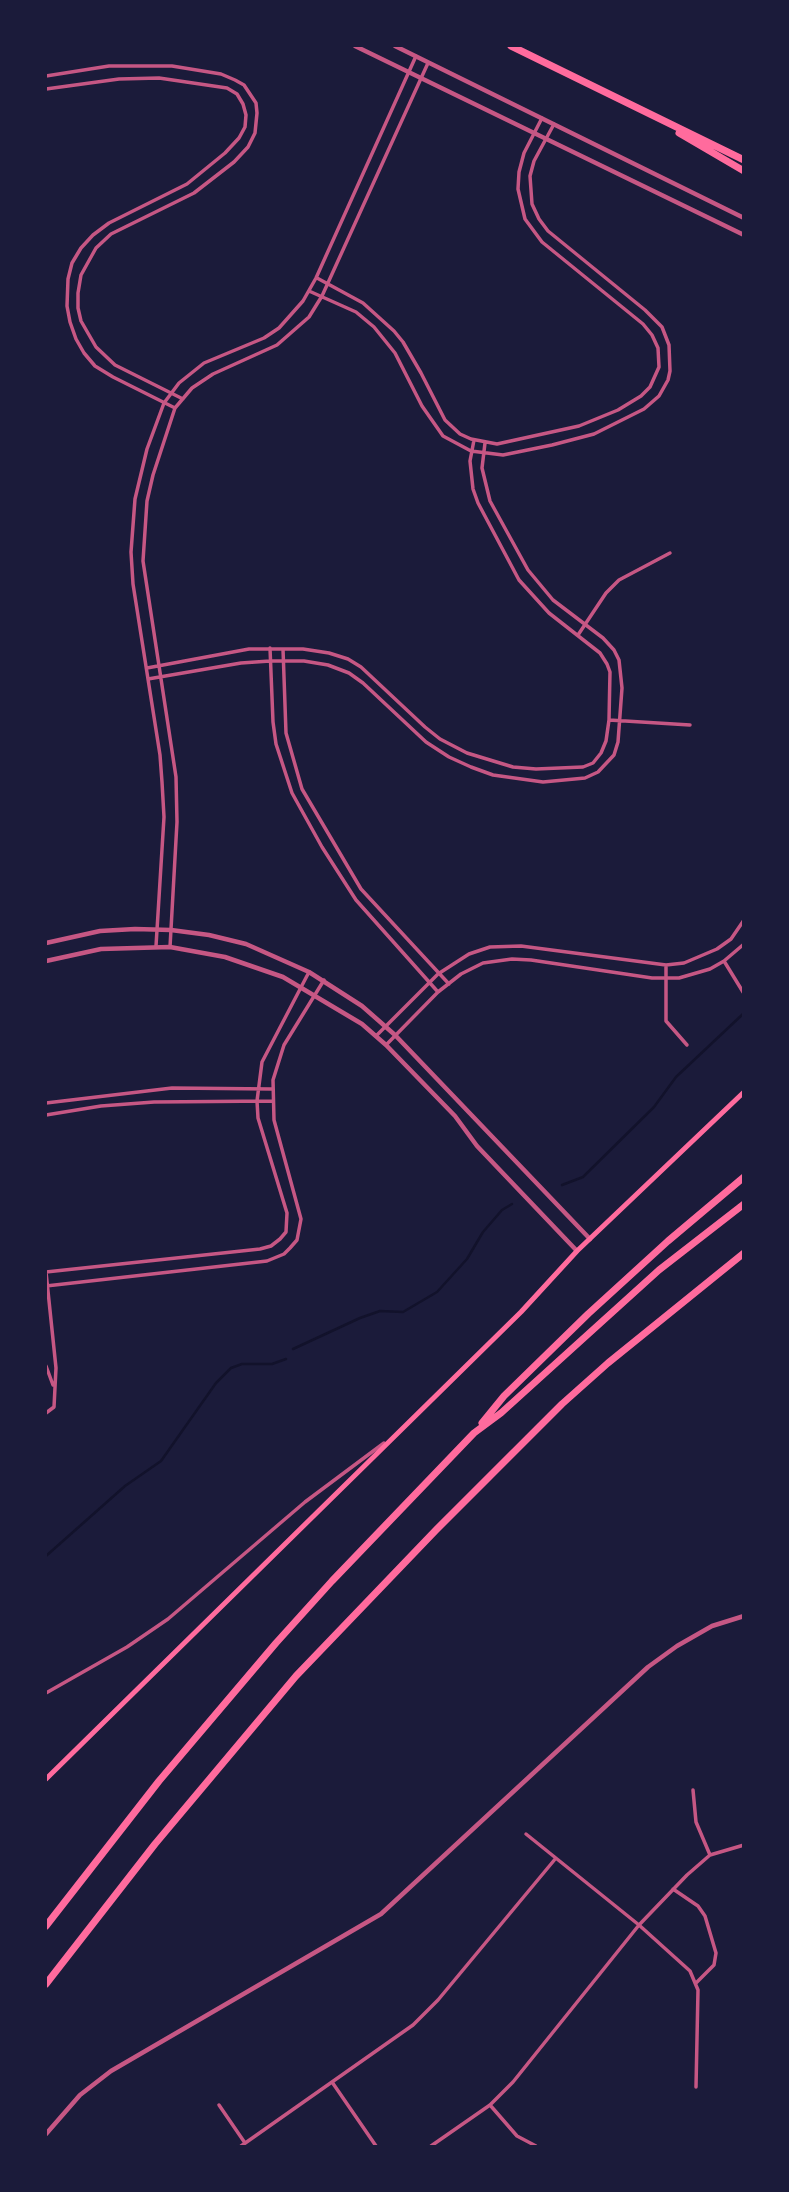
<!DOCTYPE html>
<html>
<head>
<meta charset="utf-8">
<style>
	body { margin:0 }
	#map { position:relative; width:789px; height:2192px; overflow:hidden; background:#1b1b3a; font-family:Commissioner,sans-serif }
	canvas { display:block }
	.frame { position:absolute; inset:0; border:47px solid #1b1b3a; pointer-events:none }
</style>
</head>
<body>
<div id="map">
<canvas width="789" height="2192"></canvas>
<div class="frame"></div>
</div>
<script>
const ctx = document.querySelector('canvas').getContext('2d');
ctx.lineJoin = 'round';
function poly(rows) {
  const path = new Path2D();
  for (const r of rows) {
    path.moveTo(r[0], r[1]);
    for (let i = 2; i < r.length; i += 2) path.lineTo(r[i], r[i + 1]);
  }
  return path;
}
function strokePath(path, color, width, dash) {
  ctx.strokeStyle = color;
  ctx.lineWidth = width;
  ctx.lineCap = dash ? 'butt' : 'round';
  ctx.setLineDash(dash || []);
  ctx.stroke(path);
}
strokePath(poly([
	[562,1185,583,1177,654,1107,676,1077,744,1013],
	[293,1349,360,1318,380,1311,403,1312,437,1292,467,1259,483,1232,502,1210,512,1204],
	[46,1556,125,1486,161,1461,216,1383,231,1368,242,1364,272,1364,286,1359]
]), '#12122b', 2.5);
strokePath(poly([
	[46,76,109,66,172,66,221,74,235,80,244,85,256,103,257,113,255,133,248,147,234,162,194,193,111,234,96,248,81,275,78,293,78,308,81,321,96,347,115,365,183,399],
	[46,89,119,79,159,78,227,88,237,94,243,104,246,115,245,127,239,138,225,153,187,184,109,223,93,235,81,248,72,263,68,279,67,306,70,322,76,339,84,353,95,366,113,377,175,408],
	[317,278,363,303,394,331,403,342,421,373,445,420,460,434,471,439,497,444,579,426,618,410,641,396,650,387,659,367,658,348,652,335,643,324,542,242,525,219,518,189,519,172,524,153,542,118],
	[309,291,356,312,374,327,395,353,422,406,443,436,471,451,503,455,552,445,594,434,644,409,659,396,668,380,670,371,669,345,662,327,645,310,548,231,539,219,532,204,530,176,534,161,554,124],
	[578,635,606,593,619,580,670,553],
	[270,648,273,722,276,744,292,793,322,847,356,900,438,992],
	[283,649,286,733,302,789,361,889,449,984],
	[147,668,249,649,303,649,329,653,348,659,361,667,425,727,440,739,467,753,513,767,536,769,583,767,593,763,601,753,606,741,609,720,610,672,607,664,600,653,549,613,519,580,478,503,473,489,470,461,474,440],
	[148,679,241,663,270,661,304,661,328,665,349,673,363,683,426,742,449,757,471,767,493,775,543,782,585,778,598,772,614,755,618,742,622,688,619,660,614,650,603,638,553,600,528,570,490,501,482,468,485,443],
	[609,720,690,725],
	[156,946,164,817,162,782,160,755,133,584,131,552,135,499,147,449,164,403,179,383,204,363,264,338,279,328,303,301,316,278,416,56],
	[170,947,177,822,176,777,143,561,147,501,153,475,175,408,192,388,213,374,277,345,309,317,322,296,428,63],
	[724,961,743,992],
	[666,965,666,1021,687,1045],
	[376,1036,438,974,469,954,490,947,521,946,666,965,684,963,717,949,731,939,744,920],
	[386,1045,438,992,461,974,483,963,512,959,531,960,652,978,679,978,710,969,724,961,744,944],
	[46,1103,172,1088,272,1089],
	[46,1115,101,1106,154,1102,272,1101],
	[46,1272,260,1249,271,1246,280,1239,286,1232,287,1213,258,1118,257,1101,262,1062,309,972],
	[46,1286,267,1261,284,1254,290,1248,297,1240,301,1219,274,1120,273,1080,284,1045,324,980],
	[46,1366,53,1385],
	[46,1413,54,1407,56,1368,46,1272],
	[46,1693,127,1647,168,1619,305,1502,384,1443],
	[693,1790,696,1822,710,1855],
	[526,1834,639,1925,690,1971,698,1990,696,2087],
	[673,1889,698,1906,705,1916,716,1953,714,1965,696,1983],
	[332,2082,376,2146],
	[219,2105,245,2143],
	[490,2105,517,2136,536,2146],
	[241,2146,413,2025,438,2000,556,1858],
	[431,2146,490,2105,513,2082,639,1925,687,1875,710,1855,744,1845]
]), '#c65784', 3.5);
strokePath(poly([
	[355,46,744,235],
	[395,46,744,218],
	[46,943,100,931,135,929,171,930,209,935,246,944,309,972,362,1006,395,1035,590,1239],
	[46,961,101,949,170,947,225,957,283,977,362,1024,386,1045,455,1116,477,1146,577,1251],
	[46,2134,80,2095,111,2071,381,1914,648,1667,677,1646,712,1626,744,1616]
]), '#c65784', 4.5);
strokePath(poly([
	[46,1779,521,1312,577,1251,744,1092]
]), '#ff6b9d', 5);
strokePath(poly([
	[511,46,744,160],
	[679,133,744,171],
	[482,1423,504,1396,588,1314,668,1241,744,1177],
	[46,1926,159,1781,276,1643,332,1581,474,1433,501,1413,659,1270,744,1204],
	[46,1984,155,1844,296,1676,436,1530,562,1404,608,1363,744,1253]
]), '#ff6b9d', 7);
</script>
</body>
</html>
